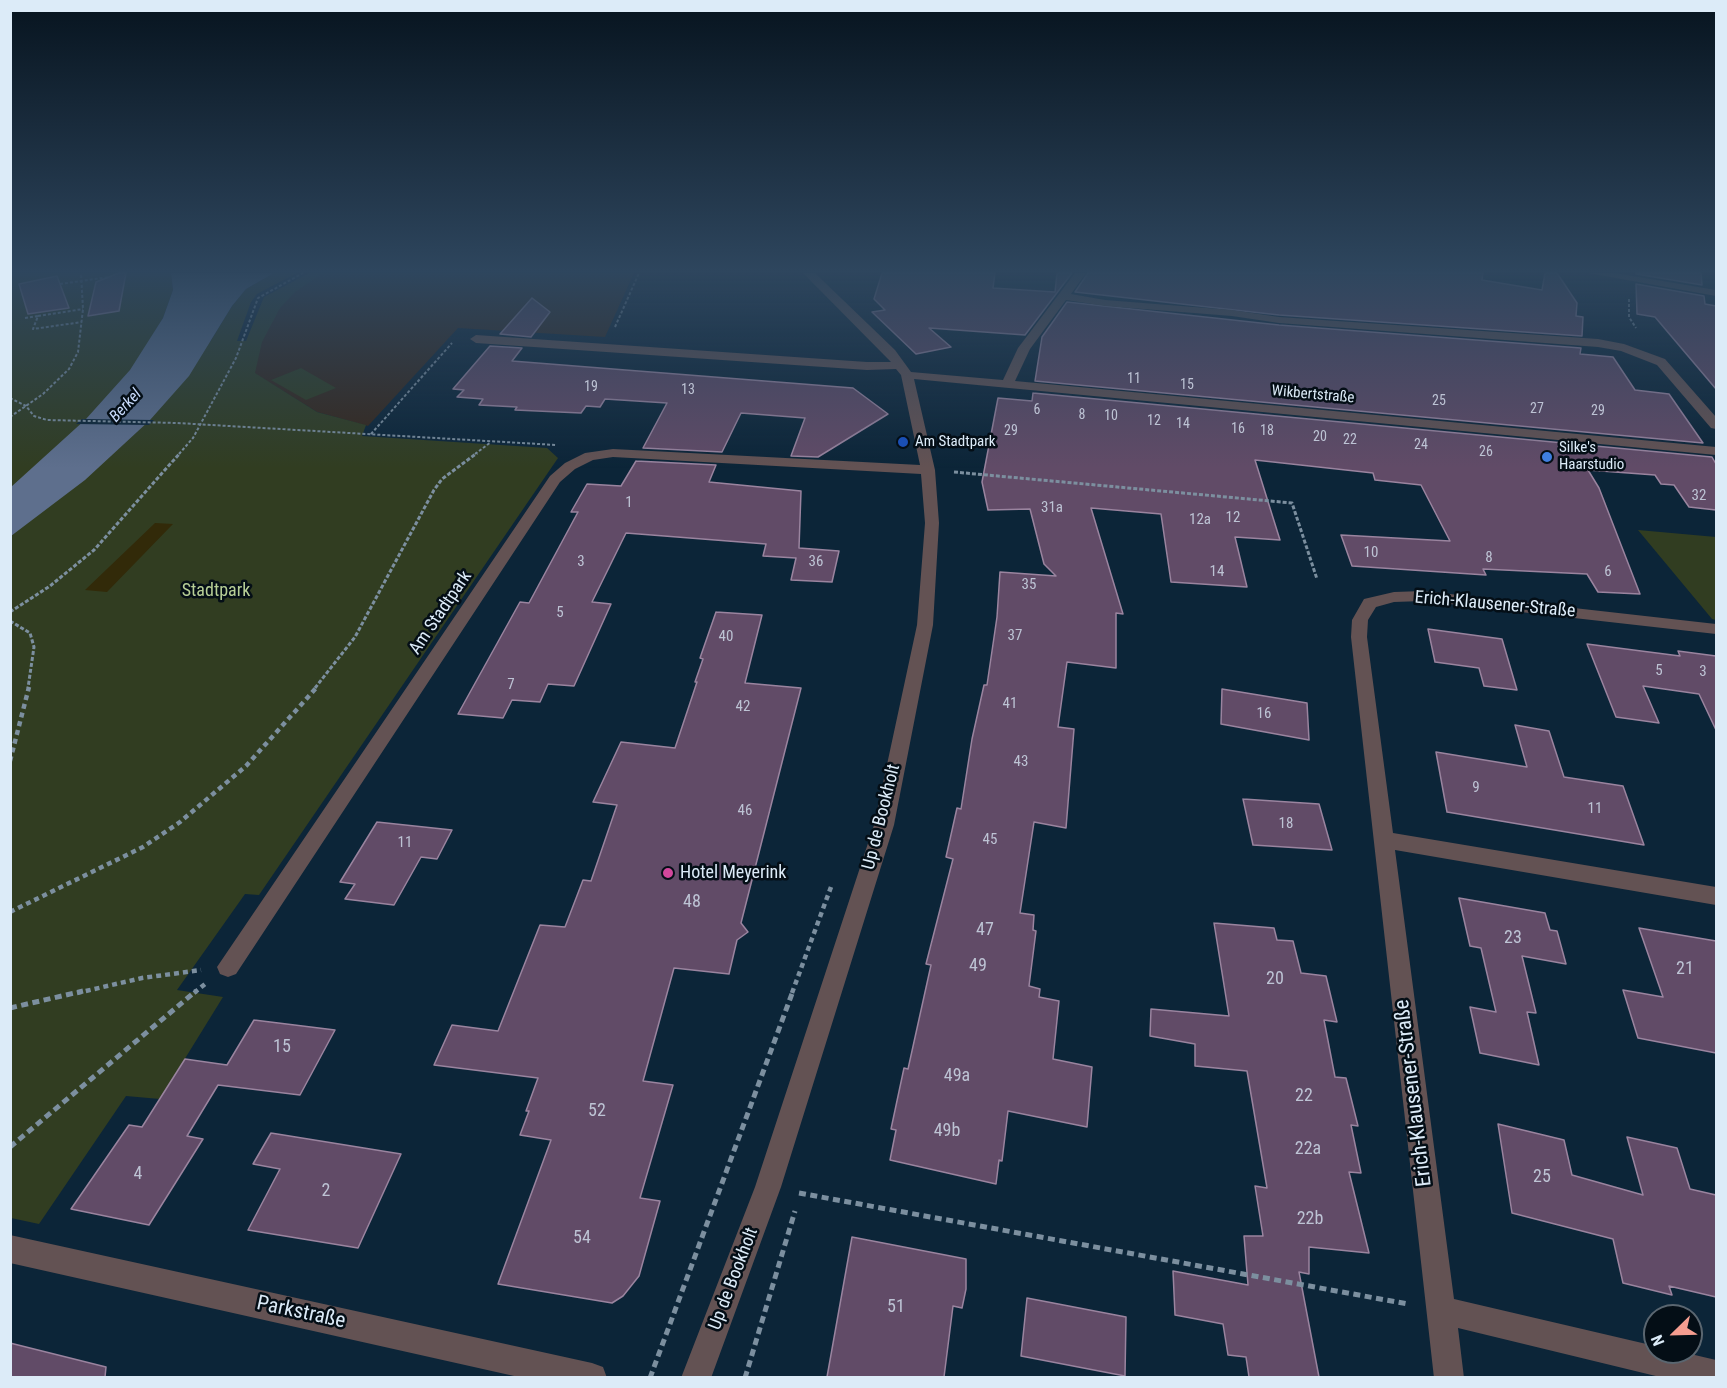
<!DOCTYPE html>
<html>
<head>
<meta charset="utf-8">
<style>
	body { margin:0 }
	#map { position:relative; width:1727px; height:1388px; overflow:hidden; background:#0c2538; font-family:"Roboto Condensed",sans-serif }
	canvas { display:block }
	.frame { position:absolute; inset:0; border:12px solid #dcebf8; pointer-events:none }
	.north { position:absolute; left:1643px; top:1304px; width:60px; height:60px; box-sizing:border-box; background:#040e16; border:2px solid #5a6670; border-radius:50%; rotate:247deg; font-size:16px; font-weight:700; line-height:24px; text-align:center; color:#dcebf8 }
	.north::after { content:''; display:block; margin:auto; width:21px; height:27px; background:#f59d90; clip-path:polygon(50% 0,100% 100%,50% 72%,0 100%) }
</style>
</head>
<body>
<div id="map">
<canvas width="1727" height="1388"></canvas>
<div class="frame"></div>
<div class="north">N</div>
</div>
<script>
const ctx = document.querySelector('canvas').getContext('2d');
ctx.lineJoin = 'round';
function fillPath(path, color) {
  ctx.fillStyle = color;
  ctx.fill(path, 'evenodd');
}
function poly(rows) {
  const path = new Path2D();
  for (const r of rows) {
    path.moveTo(r[0], r[1]);
    for (let i = 2; i < r.length; i += 2) path.lineTo(r[i], r[i + 1]);
  }
  return path;
}
function strokePath(path, color, width, dash) {
  ctx.strokeStyle = color;
  ctx.lineWidth = width;
  ctx.lineCap = dash ? 'butt' : 'round';
  ctx.setLineDash(dash || []);
  ctx.stroke(path);
}
function drawText(font, color, halo, rows, align = 'center') {
  ctx.font = font + ' "Roboto Condensed",sans-serif';
  ctx.lineWidth = 5;
  ctx.setLineDash([]);
  ctx.textBaseline = 'middle';
  ctx.strokeStyle = halo;
  ctx.fillStyle = color;
  for (const [text, x, y, turn = 0] of rows) {
    ctx.save();
    ctx.translate(x, y);
    ctx.rotate((+turn || 0) * Math.PI / 180);
    ctx.textAlign = isNaN(turn) ? turn : align;
    if (halo) ctx.strokeText(text, 0, 0);
    ctx.fillText(text, 0, 0);
    ctx.restore();
  }
}
fillPath(poly([
	[311,273,634,273,605,337,458,328,368,426,317,412,254,373,265,311]
]), '#36271b');
fillPath(poly([
	[11,273,171,273,173,290,163,318,147,345,210,342,232,306,246,289,274,273,297,273,257,294,251,302,237,341,246,341,264,297,309,273,323,273,295,292,280,308,262,342,255,373,317,412,366,425,362,436,547,448,558,458,259,895,245,894,177,990,223,997,160,1099,126,1096,39,1224,11,1218,10,536,17,531,10,503],
	[301,368,336,388,306,400,271,380],
	[1638,530,1716,537,1716,620,1712,619]
]), '#313d21');
fillPath(poly([
	[155,523,173,524,107,592,85,590]
]), '#322a09');
fillPath(poly([
	[171,273,274,273,246,289,232,306,189,376,150,420,85,480,11,536,11,487,86,419,130,370,163,318,173,290]
]), '#5e6f8d');
fillPath(poly([
	[82,419,86,419,154,420,149,425,76,424]
]), '#0c2538');
const building = poly([
	[119,273,126,273,119,311,88,316,96,282,119,273],
	[882,273,995,273,993,288,1055,292,1057,273,1072,273,1025,335,929,328,951,347,916,354,872,312,885,310,874,299,882,273],
	[1088,273,1483,273,1482,280,1542,290,1545,273,1557,273,1577,303,1576,316,1583,317,1582,336,1279,315,1075,292,1088,273],
	[1636,273,1701,273,1702,285,1636,274,1636,273],
	[57,276,69,308,28,314,19,284,57,276],
	[1636,284,1704,296,1705,304,1716,306,1716,389,1655,317,1637,314,1636,284],
	[532,298,550,312,531,337,500,334,532,298],
	[1067,302,1279,325,1581,348,1580,354,1613,357,1635,390,1669,394,1703,443,1035,381,1042,337,1067,302],
	[490,346,522,348,512,361,853,388,888,414,818,457,791,456,805,418,741,413,722,452,643,448,667,403,605,399,600,407,586,406,581,413,515,410,517,407,479,405,483,399,457,397,464,390,453,389,490,346],
	[1033,393,1712,457,1716,464,1716,510,1689,507,1674,485,1661,484,1655,475,1588,470,1599,488,1640,594,1598,592,1587,574,1483,569,1486,575,1352,566,1341,535,1450,541,1421,485,1375,480,1373,473,1255,460,1280,540,1235,537,1247,587,1171,582,1161,514,1091,508,1123,614,1116,613,1116,668,1067,662,1058,727,1074,729,1066,828,1034,822,1020,913,1034,915,1033,930,1036,931,1029,986,1040,989,1039,997,1059,1001,1053,1059,1092,1067,1087,1127,1008,1111,1002,1161,999,1160,996,1184,890,1160,896,1130,891,1129,904,1068,908,1069,931,965,926,964,953,859,946,857,957,808,961,809,972,739,984,685,987,685,997,617,1000,572,1056,576,1044,564,1030,509,988,510,982,482,998,398,1032,401,1033,393],
	[636,461,716,465,709,482,801,491,799,548,839,551,832,582,791,580,796,558,763,556,766,544,626,533,592,602,611,604,574,686,548,684,540,702,512,700,503,718,458,714,520,602,529,603,578,512,571,512,587,484,621,486,636,461],
	[716,612,762,615,745,683,801,688,741,923,748,932,737,940,729,974,674,968,643,1081,673,1085,640,1198,660,1201,639,1276,623,1296,612,1303,498,1284,551,1140,520,1135,529,1111,526,1111,538,1078,434,1065,452,1025,498,1031,540,925,565,927,583,880,591,881,617,805,593,802,621,742,675,748,697,682,695,682,703,659,700,658,716,612],
	[1428,629,1502,639,1517,690,1484,686,1479,668,1435,662,1428,629],
	[1587,644,1680,656,1678,651,1716,656,1716,730,1699,694,1643,686,1659,723,1616,717,1587,644],
	[1222,689,1307,703,1309,740,1221,724,1222,689],
	[1515,725,1549,731,1564,777,1623,786,1644,845,1447,812,1436,752,1527,767,1515,725],
	[1243,799,1319,804,1332,850,1253,845,1243,799],
	[377,822,452,830,437,859,421,857,394,905,345,899,355,884,340,882,377,822],
	[1459,898,1545,913,1550,930,1557,931,1566,964,1522,956,1536,1013,1527,1012,1539,1065,1480,1053,1470,1007,1496,1012,1481,948,1470,946,1459,898],
	[1214,923,1274,928,1277,940,1293,941,1301,973,1326,976,1337,1022,1324,1020,1335,1077,1346,1078,1358,1126,1351,1125,1361,1173,1349,1172,1369,1253,1309,1247,1309,1274,1299,1272,1319,1377,1249,1377,1246,1357,1228,1355,1223,1324,1175,1315,1173,1271,1248,1285,1244,1236,1263,1236,1255,1186,1267,1188,1247,1071,1195,1066,1195,1044,1150,1036,1151,1009,1229,1016,1214,923],
	[1639,928,1716,941,1716,1053,1638,1038,1623,990,1663,997,1639,928],
	[254,1020,335,1030,300,1095,218,1085,187,1136,203,1139,149,1225,71,1209,129,1125,142,1127,185,1059,227,1065,254,1020],
	[1498,1124,1564,1140,1572,1175,1643,1195,1627,1137,1677,1148,1690,1189,1716,1195,1716,1297,1669,1286,1672,1295,1623,1283,1613,1239,1512,1213,1498,1124],
	[271,1133,401,1154,358,1248,248,1230,280,1169,253,1164,271,1133],
	[852,1237,966,1259,966,1289,962,1308,953,1306,944,1377,827,1377,852,1237],
	[1027,1298,1126,1317,1125,1376,1021,1356,1027,1298],
	[10,1343,106,1367,105,1377,10,1377,10,1343]
]);
fillPath(building, '#614b67');
strokePath(building, '#9a849f', 1.5);
strokePath(poly([
	[60,284,109,277],
	[1629,299,1629,317,1636,328],
	[38,316,83,309],
	[25,318,38,316,33,329,82,322],
	[615,327,639,273],
	[10,398,26,406,34,416,47,420,177,423,556,445],
	[10,417,43,394,69,369,78,352,83,309,81,273],
	[371,434,452,343],
	[179,454,193,438,236,358,258,298,303,273],
	[475,454,491,442]
]), '#7c8f9f', 2, [3, 2]);
strokePath(poly([
	[954,472,1292,503,1317,579],
	[10,612,50,586,94,550,180,453],
	[10,621,30,633,34,647,28,688],
	[315,688,355,637,434,490,442,479,477,453]
]), '#7c8f9f', 3, [4, 2]);
strokePath(poly([
	[10,761,29,687],
	[10,912,143,847,180,822,246,766,317,687],
	[77,993,142,978,201,970],
	[194,993,205,984],
	[792,993,831,887]
]), '#7c8f9f', 4.5, [5, 4]);
strokePath(poly([
	[10,1008,83,991],
	[10,1147,196,991],
	[799,1193,1408,1304],
	[650,1378,793,991],
	[745,1378,795,1211]
]), '#7c8f9f', 5, [7, 4.5]);
fillPath(poly([
	[803,273,815,273,895,350,911,372,1003,380,1018,348,1075,273,1086,273,1071,294,1105,300,1232,310,1279,317,1598,339,1624,344,1665,359,1716,417,1716,429,1711,428,1657,365,1621,351,1598,347,1279,323,1232,316,1105,306,1066,300,1030,349,1015,381,1716,447,1716,455,914,379,935,470,939,523,933,625,894,825,781,1187,711,1378,681,1378,755,1187,874,825,917,625,925,523,921,474,613,457,593,460,575,469,560,482,236,974,228,977,220,974,217,967,550,476,565,463,585,453,613,449,920,465,901,375,896,369,867,370,476,343,470,339,476,335,867,362,891,362,803,273],
	[1588,273,1615,273,1716,290,1716,296,1588,273],
	[1423,591,1716,624,1716,634,1423,601,1394,602,1376,607,1368,620,1367,637,1393,833,1716,887,1716,905,1395,850,1454,1299,1655,1346,1655,1352,1682,1352,1716,1360,1716,1378,1664,1378,1458,1328,1464,1378,1434,1378,1351,637,1352,620,1364,599,1394,592,1423,591],
	[10,1235,592,1363,603,1367,607,1378,523,1378,10,1263,10,1235]
]), '#635253');
const sky = ctx.createLinearGradient(0, 0, 0, 468);
sky.addColorStop(0, '#07141f');
sky.addColorStop(0.58, '#2e465e');
sky.addColorStop(1, '#2e465e00');
ctx.fillStyle = sky;
ctx.fillRect(0, 0, 1727, 468);
for (const [x, y, r, color] of [
	[903,442,6,"#1a4fb4"],
	[1547,457,6,"#3f7fe0"],
	[668,873,6,"#d1479c"]
]) {
  const dot = new Path2D();
  dot.arc(x, y, r, 0, 2 * Math.PI);
  ctx.fillStyle = color;
  ctx.fill(dot);
  strokePath(dot, '#040e16', 2);
}
drawText('14px', '#bdc3d4', null, [
	["11",1134,379],
	["15",1187,385],
	["19",591,387],
	["13",688,390],
	["25",1439,401],
	["27",1537,409],
	["6",1037,410],
	["29",1598,411],
	["8",1082,415],
	["10",1111,416],
	["12",1154,421],
	["14",1183,424],
	["16",1238,429],
	["29",1011,431],
	["18",1267,431],
	["20",1320,437],
	["22",1350,440],
	["24",1421,445],
	["26",1486,452]
]);
drawText('15px', '#dcebf8', '#040e16', [
	["Wikbertstraße",1313,395,5]
]);
drawText('15px', '#dcebf8', '#040e16', [
	["Am Stadtpark",915,442],
	["Silke's",1559,448],
	["Haarstudio",1559,465]
], 'left');
drawText('15px', '#bdc3d4', null, [
	["32",1699,496],
	["1",629,503],
	["31a",1052,508],
	["12",1233,518],
	["12a",1200,520],
	["10",1371,553],
	["8",1489,558],
	["3",581,562],
	["36",816,562],
	["14",1217,572],
	["6",1608,572],
	["35",1029,585],
	["5",560,613],
	["37",1015,636],
	["40",726,637],
	["5",1659,671],
	["3",1703,672],
	["7",511,685],
	["41",1010,704],
	["42",743,707],
	["16",1264,714],
	["43",1021,762],
	["9",1476,788],
	["11",1595,809],
	["46",745,811],
	["18",1286,824],
	["45",990,840],
	["11",405,843]
]);
drawText('italic 16px', '#c8dafb', '#040e16', [
	["Berkel",126,406,-47]
]);
drawText('18px', '#b7cf96', '#040e16', [
	["Stadtpark",216,591]
]);
drawText('18px', '#dcebf8', '#040e16', [
	["Erich-Klausener-Straße",1495,605,5],
	["Am Stadtpark",441,613,-56],
	["Up de Bookholt",882,817,-76],
	["Up de Bookholt",734,1279,-69]
]);
drawText('18px', '#dcebf8', '#040e16', [
	["Hotel Meyerink",680,873]
], 'left');
drawText('18px', '#bdc3d4', null, [
	["48",692,902],
	["47",985,930],
	["23",1513,938],
	["49",978,966],
	["21",1685,969],
	["20",1275,979],
	["15",282,1047],
	["49a",957,1076],
	["22",1304,1096],
	["52",597,1111],
	["49b",947,1131],
	["22a",1308,1149],
	["4",138,1174],
	["25",1542,1177],
	["2",326,1191],
	["22b",1310,1219],
	["54",582,1238],
	["51",896,1307]
]);
drawText('21px', '#dcebf8', '#040e16', [
	["Erich-Klausener-Straße",1414,1093,-97],
	["Parkstraße",301,1313,12]
]);
</script>
</body>
</html>
